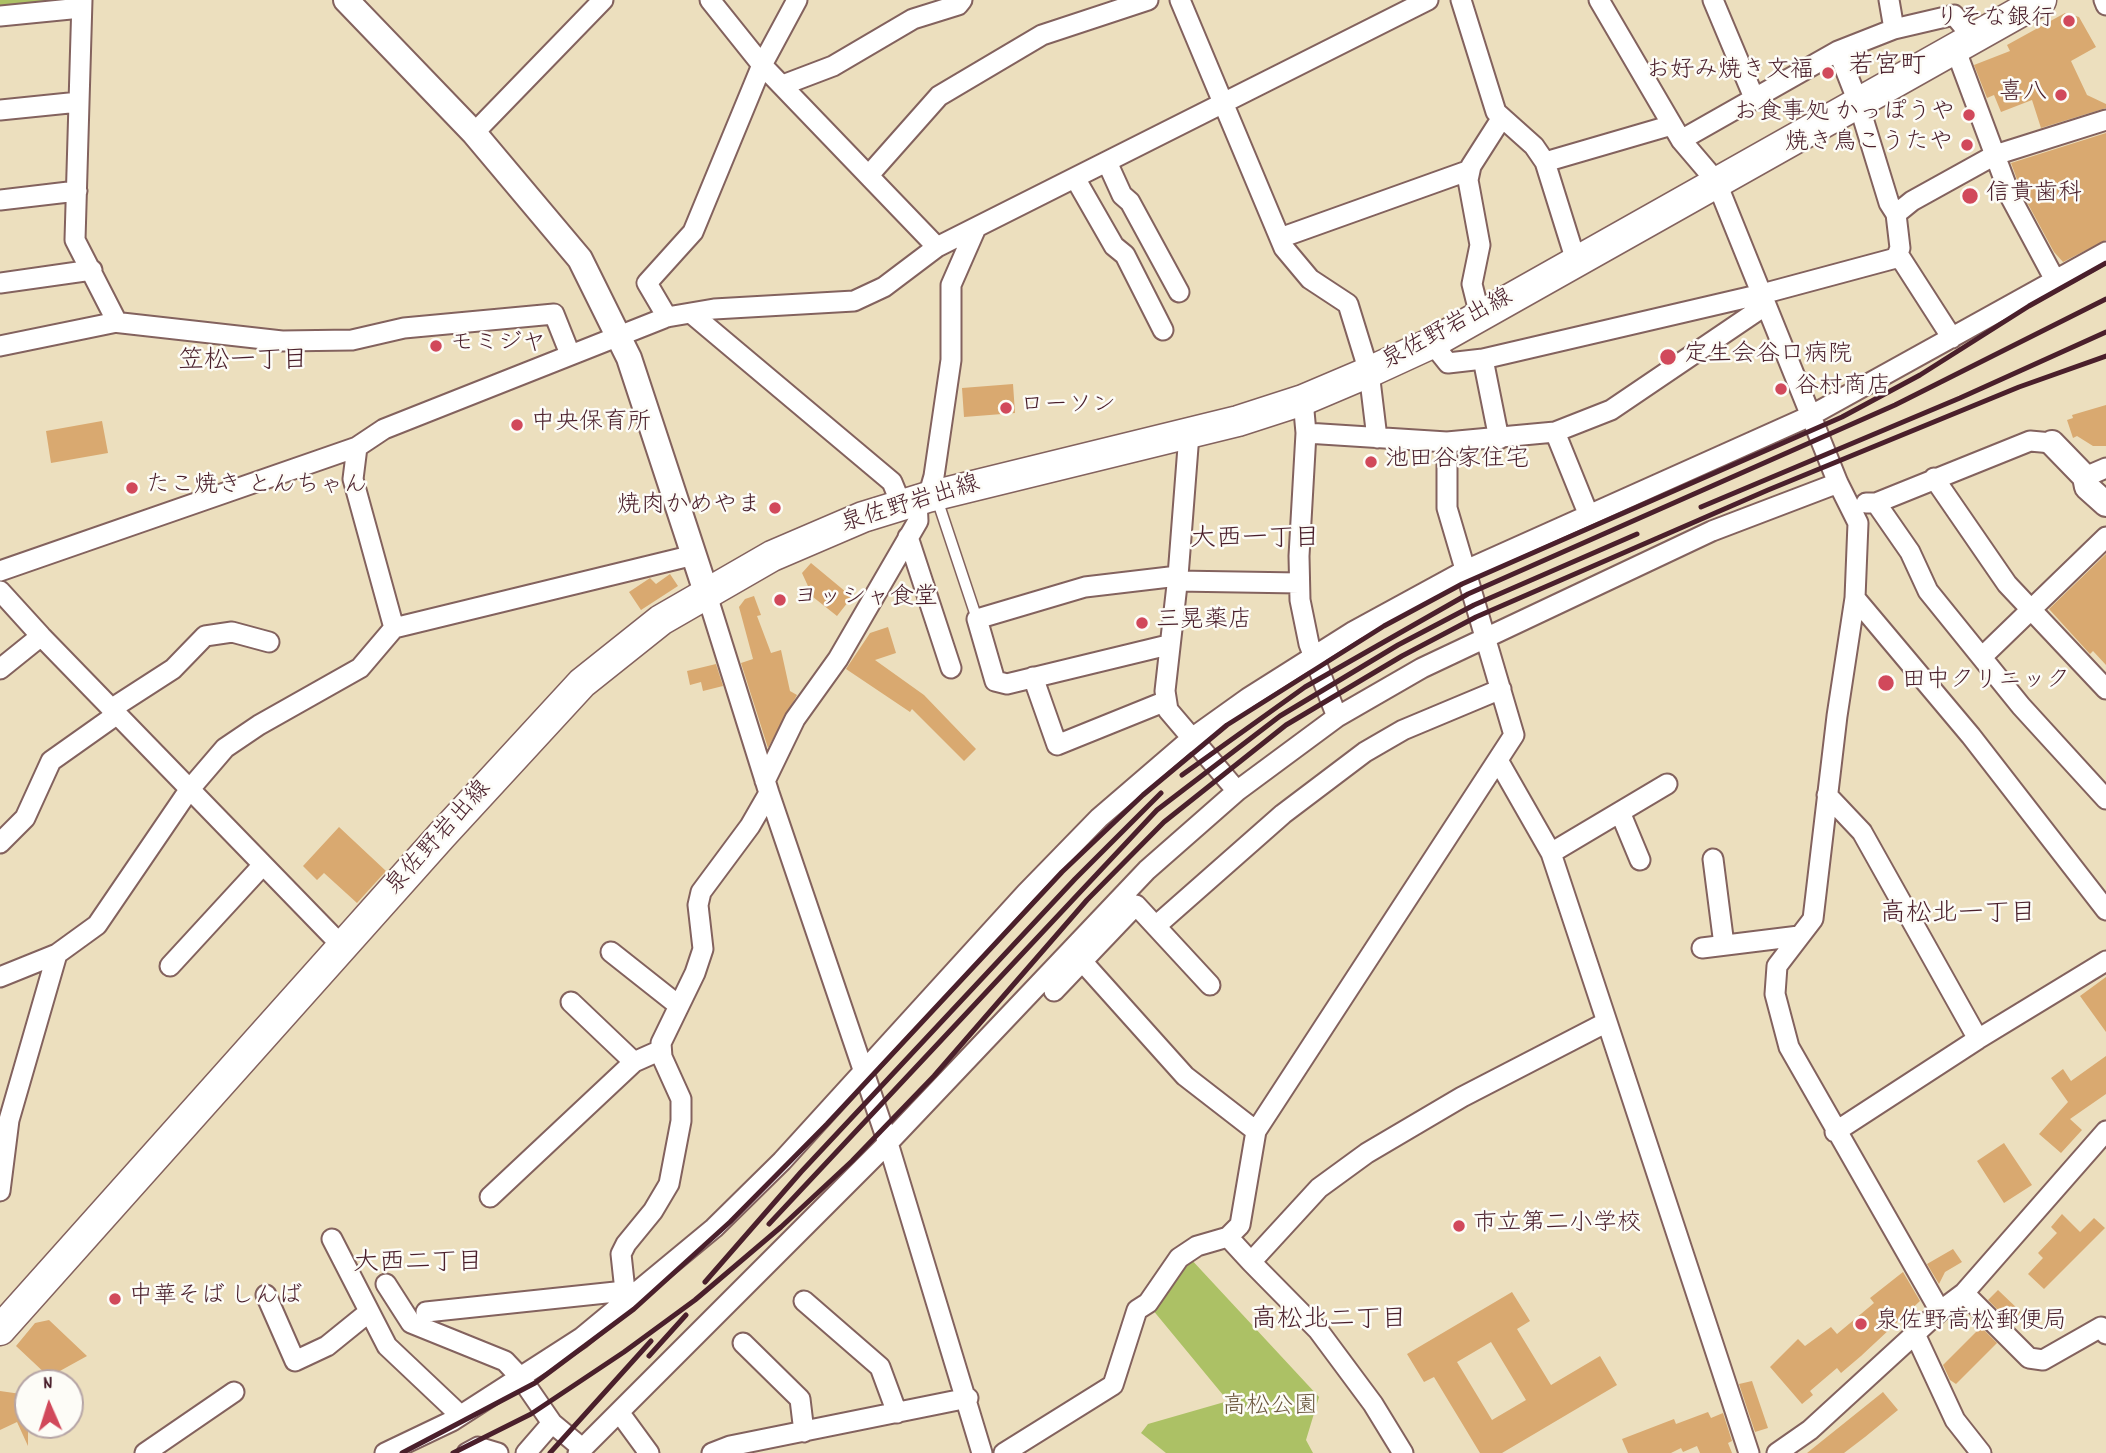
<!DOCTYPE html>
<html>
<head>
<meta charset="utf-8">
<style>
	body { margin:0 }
	#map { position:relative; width:2106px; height:1453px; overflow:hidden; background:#ecdfbe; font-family:Dekko,sans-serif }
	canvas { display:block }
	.north { position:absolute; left:14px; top:1369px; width:70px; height:70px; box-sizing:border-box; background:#fdfcf7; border:2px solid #b5a4a5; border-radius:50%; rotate:357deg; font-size:19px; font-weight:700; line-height:28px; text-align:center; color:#4a1f2b }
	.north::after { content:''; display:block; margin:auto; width:24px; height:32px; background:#d1495b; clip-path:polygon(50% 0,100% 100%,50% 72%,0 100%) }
</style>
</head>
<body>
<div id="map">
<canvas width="2106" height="1453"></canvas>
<div class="north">N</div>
</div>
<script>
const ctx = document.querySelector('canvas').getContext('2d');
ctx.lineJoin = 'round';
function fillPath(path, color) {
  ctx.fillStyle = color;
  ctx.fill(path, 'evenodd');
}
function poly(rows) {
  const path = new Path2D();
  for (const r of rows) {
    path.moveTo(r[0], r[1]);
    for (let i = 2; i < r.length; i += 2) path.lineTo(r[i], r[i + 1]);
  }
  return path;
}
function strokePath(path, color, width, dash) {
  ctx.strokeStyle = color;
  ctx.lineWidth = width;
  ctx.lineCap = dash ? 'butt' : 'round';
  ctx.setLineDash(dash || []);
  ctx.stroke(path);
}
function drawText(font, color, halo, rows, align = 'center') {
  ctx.font = font + ' Dekko,"Klee One",sans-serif';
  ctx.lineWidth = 5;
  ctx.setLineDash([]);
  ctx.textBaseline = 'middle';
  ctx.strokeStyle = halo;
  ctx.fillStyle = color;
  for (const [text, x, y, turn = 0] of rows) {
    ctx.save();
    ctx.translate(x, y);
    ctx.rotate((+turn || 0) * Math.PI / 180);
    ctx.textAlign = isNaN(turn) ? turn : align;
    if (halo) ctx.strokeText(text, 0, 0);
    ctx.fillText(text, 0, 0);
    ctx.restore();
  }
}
fillPath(poly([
	[0,0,77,0,0,11],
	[1189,1257,1319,1397,1306,1440,1313,1453,1166,1453,1141,1433,1148,1424,1228,1401,1152,1309]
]), '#acc165');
fillPath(poly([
	[2065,13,2079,17,2096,47,2071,61,2087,95,2106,104,2106,108,2041,128,2032,100,2001,112,1994,95,1987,98,1974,65,2010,51,2007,45],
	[2106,133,2106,240,2063,262,2054,252,2022,193,2011,163],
	[1013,384,1015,413,964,417,962,388],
	[2106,405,2106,446,2093,446,2077,436,2073,438,2067,420,2073,418,2072,415],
	[102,421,108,453,51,463,46,431],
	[2106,554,2106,665,2093,651,2090,654,2049,609],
	[811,563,852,597,837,616,813,597,802,573],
	[670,574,678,586,641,610,629,592,650,578,656,584],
	[754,596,761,615,757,616,771,653,781,650,790,691,797,695,768,748,741,663,753,659,739,607,745,599],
	[888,627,896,653,875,660,924,695,976,749,964,761,912,709,910,712,846,669,870,633],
	[716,664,723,686,703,691,701,682,690,685,687,671],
	[339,827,386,871,357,903,324,873,317,880,303,866],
	[2106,977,2106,1032,2080,996],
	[2106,1056,2106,1094,2070,1119,2082,1130,2061,1153,2039,1134,2068,1102,2051,1078,2063,1069,2071,1081],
	[2004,1143,2032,1185,2004,1203,1977,1161],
	[2062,1214,2080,1232,2094,1218,2105,1228,2044,1289,2028,1274,2043,1258,2038,1253,2057,1233,2051,1227],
	[1953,1249,1962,1262,1945,1272,1939,1284,1927,1264],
	[1903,1272,1920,1301,1861,1356,1841,1373,1837,1368,1810,1391,1813,1395,1802,1404,1770,1367,1798,1339,1805,1346,1831,1327,1837,1334,1874,1303,1870,1298],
	[1998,1290,2021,1312,2011,1323,1988,1300],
	[1512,1292,1530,1321,1517,1329,1551,1385,1600,1356,1617,1385,1502,1453,1480,1453,1434,1377,1424,1382,1407,1354],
	[1491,1342,1526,1400,1492,1420,1457,1362],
	[49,1320,87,1356,49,1377,16,1346,35,1323],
	[1981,1327,1997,1343,1956,1384,1950,1380,1943,1365],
	[1752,1381,1768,1428,1755,1432,1739,1384],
	[0,1391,28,1395,28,1446,17,1422,0,1430],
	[1883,1392,1898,1410,1865,1437,1844,1453,1807,1453],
	[1708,1412,1711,1418,1723,1413,1732,1441,1728,1443,1732,1453,1700,1453,1697,1446,1683,1452,1681,1448,1671,1453,1628,1453,1622,1439,1674,1419,1676,1424]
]), '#d9a970');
const service = poly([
	[937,499,977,619]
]);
const minor = poly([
	[710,0,762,65,937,247],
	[1180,0,1284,248,1310,279,1348,304,1369,372,1377,438],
	[1461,0,1496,112,1534,146,1545,162,1576,261],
	[1599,0,1681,140,1716,181,1838,483,1858,523,1855,598,1837,716,1813,919,1777,966,1775,994,1789,1047,1940,1311],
	[1713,0,1755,100],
	[1889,0,1894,29],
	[2104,0,2106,5],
	[0,16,81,8],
	[1955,48,2011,198,2055,280],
	[1838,51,1858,102,1889,203,1896,214],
	[783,85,833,66,913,19,958,5,962,0],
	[0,110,79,102],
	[474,133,603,0],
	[1681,140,1838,51,1894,29,1954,15,1973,38],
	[1107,162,1122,195,1130,202,1179,292],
	[1545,162,1672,125],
	[869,175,939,96,1042,35,1148,0],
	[1075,178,1114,246,1125,255,1163,330],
	[0,200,77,191],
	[1280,238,1470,170],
	[1898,254,1952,338],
	[0,283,92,270],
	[692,314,892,482,901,504],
	[1480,316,1472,284,1480,245,1468,180,1471,166,1501,119],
	[667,317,647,283,693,232,762,65,797,0],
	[113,322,282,341,352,340,404,328,554,314,570,354],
	[1432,343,1448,363,1483,359,1762,294,1896,258,1900,248,1896,214,1912,201,1995,155,2106,120],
	[0,346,117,322,75,240,82,0],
	[1483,359,1499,439],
	[1303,400,1306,433,1447,442,1555,432,1611,410,1766,305],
	[1555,432,1585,506],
	[1306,433,1299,556,1300,600,1309,644,1337,717],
	[1189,434,1178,576,1165,691,1168,710,1237,791],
	[357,447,353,479,394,628],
	[2085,477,2106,468],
	[1934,478,2007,584,2106,689],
	[928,497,934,476,951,360,951,285,976,228],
	[1866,503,1876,503,2030,441,2052,443],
	[1876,503,1910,552,1928,591,2021,706,2106,799],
	[908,537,951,668],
	[0,571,357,447,384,429,667,317,714,309,854,301,884,287,937,247,1428,0],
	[1177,581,1299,583],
	[0,591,41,636,344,948],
	[706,592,769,793,888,1143,982,1453],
	[1855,598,1971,736,2106,910],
	[1168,645,1007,684,995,681,977,619,1085,587,1178,576],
	[1982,657,2106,537],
	[0,669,41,636],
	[1033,677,1057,745,1166,701],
	[111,709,173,669,205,636,232,632,269,642],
	[765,781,795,719,838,659,918,521,917,500],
	[1827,795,1862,832,1978,1039],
	[1620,812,1640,860],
	[0,843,25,818,51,761,116,715],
	[1551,853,1667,784],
	[1713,859,1724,945],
	[1157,925,1283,814,1365,752,1403,730,1501,689],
	[1702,948,1799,936],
	[1072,950,1185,1076,1256,1131],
	[611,952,678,1005],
	[170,966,262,866],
	[0,977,57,954,97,925,189,790,225,748,259,725,360,668,394,628,694,555],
	[1054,991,1136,905,1210,985],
	[571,1002,634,1062],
	[1607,1022,1749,1453],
	[1835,1132,1978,1039,2106,961],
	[0,1191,9,1120,57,954],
	[490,1197,634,1062,661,1050],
	[1228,1237,1251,1262,1319,1188,1367,1153,1462,1097,1607,1022,1551,853,1499,762],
	[332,1239,387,1346,460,1415],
	[1251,1262,1318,1330,1373,1404,1403,1453],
	[386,1284,411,1323,505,1361,521,1378,552,1423,582,1448],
	[1964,1293,2029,1358,2043,1360,2101,1327,2106,1334],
	[266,1295,295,1361,327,1346,369,1312],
	[631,1296,625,1291,621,1254,626,1244,653,1211,669,1184,681,1121,681,1099,662,1057,661,1043,695,973,703,949,698,905,701,892,750,826,769,793],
	[804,1301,880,1367,897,1413],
	[426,1312,625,1291],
	[1915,1334,1955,1420,1981,1453],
	[743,1343,800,1399,804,1432],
	[619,1412,649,1453],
	[145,1453,234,1392],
	[385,1453,452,1421,581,1338,714,1228,782,1161,1026,893,1099,818,1192,738,1248,698,1354,631,1464,571,1810,416,2106,252],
	[467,1453,478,1447,498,1453],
	[526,1453,552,1423],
	[578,1453,888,1143,1147,870,1237,791,1337,717,1422,668,1712,531,1838,483],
	[712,1453,730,1446,968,1398],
	[1004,1453,1113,1385,1137,1310,1148,1303,1179,1258,1197,1246,1228,1237,1240,1225,1256,1131,1514,735,1447,508,1447,442],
	[1777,1453,1810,1430,1940,1311,1964,1293,2106,1131]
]);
const tertiary = poly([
	[346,0,474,133,580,259,629,358,706,592],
	[2052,443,2085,477,2087,487,2106,504]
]);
const primary = poly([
	[0,1330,442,835,582,683,661,620,772,556,863,517,928,497,1238,421,1303,400,1369,372,1432,343,2041,0]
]);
strokePath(service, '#83625e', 13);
strokePath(minor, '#83625e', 23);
strokePath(tertiary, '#83625e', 28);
strokePath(primary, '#83625e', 33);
strokePath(service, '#fff', 10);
strokePath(minor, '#fff', 19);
strokePath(tertiary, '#fff', 24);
strokePath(primary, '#fff', 30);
strokePath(poly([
	[1701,507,1960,398,2106,332],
	[1182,775,1305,687,1468,594,1895,405,2106,299],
	[769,1224,1157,810,1280,716,1398,645,1474,605,1637,534],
	[705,1282,801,1172,1075,879,1161,793],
	[649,1356,686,1315],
	[402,1453,535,1383,634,1309,730,1222,827,1124,1062,872,1143,795,1227,725,1384,626,1462,584,1842,417,1920,375,2029,306,2106,263],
	[453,1453,531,1414,624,1352,695,1300,781,1227,852,1161,934,1076,1087,900,1164,822,1286,725,1402,656,1476,617,1768,490,2019,387,2106,356],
	[550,1453,651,1341]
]), '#4a1f2b', 5);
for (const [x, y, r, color] of [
	[2069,21,7,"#d1495b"],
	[1828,73,7,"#d1495b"],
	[2061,95,7,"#d1495b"],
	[1969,115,7,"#d1495b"],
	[1967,145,7,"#d1495b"],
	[1970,196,9,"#d1495b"],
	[436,346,7,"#d1495b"],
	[1668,357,9,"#d1495b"],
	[1781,389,7,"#d1495b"],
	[1006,408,7,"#d1495b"],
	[517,425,7,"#d1495b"],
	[1371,462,7,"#d1495b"],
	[132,488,7,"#d1495b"],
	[775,508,7,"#d1495b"],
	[780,600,7,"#d1495b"],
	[1142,623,7,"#d1495b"],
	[1886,683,9,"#d1495b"],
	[1459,1226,7,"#d1495b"],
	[115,1299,7,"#d1495b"],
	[1861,1324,7,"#d1495b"]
]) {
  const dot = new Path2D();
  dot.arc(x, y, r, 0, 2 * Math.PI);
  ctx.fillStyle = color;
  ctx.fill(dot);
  strokePath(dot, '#fdfcf7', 2.5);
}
drawText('24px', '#4a1f2b', '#fdfcf7', [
	["りそな銀行",2055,21,"right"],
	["お好み焼き文福",1814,73,"right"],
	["喜八",2047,95,"right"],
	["お食事処 かっぽうや",1955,115,"right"],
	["焼き鳥こうたや",1953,145,"right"],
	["信貴歯科",1986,196],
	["モミジヤ",450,346],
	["定生会谷口病院",1684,357],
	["谷村商店",1795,389],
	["ローソン",1020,408],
	["中央保育所",531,425],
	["池田谷家住宅",1385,462],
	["たこ焼き とんちゃん",146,488],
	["焼肉かめやま",761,508,"right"],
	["ヨッシャ食堂",794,600],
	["三晃薬店",1156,623],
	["田中クリニック",1902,683],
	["市立第二小学校",1473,1226],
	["中華そば しんば",129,1299],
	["泉佐野高松郵便局",1875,1324]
], 'left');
drawText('24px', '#4a1f2b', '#fdfcf7', [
	["泉佐野岩出線",1448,331,-28],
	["泉佐野岩出線",911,506,-17],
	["泉佐野岩出線",440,839,-48]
]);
drawText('24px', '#6c583f', '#fdfcf7', [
	["高松公園",1270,1409]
]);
drawText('26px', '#4a1f2b', '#fdfcf7', [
	["若宮町",1887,68],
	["笠松一丁目",243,363],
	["大西一丁目",1255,541],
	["高松北一丁目",1958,916],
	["大西二丁目",418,1265],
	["高松北二丁目",1329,1322]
]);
</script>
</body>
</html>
